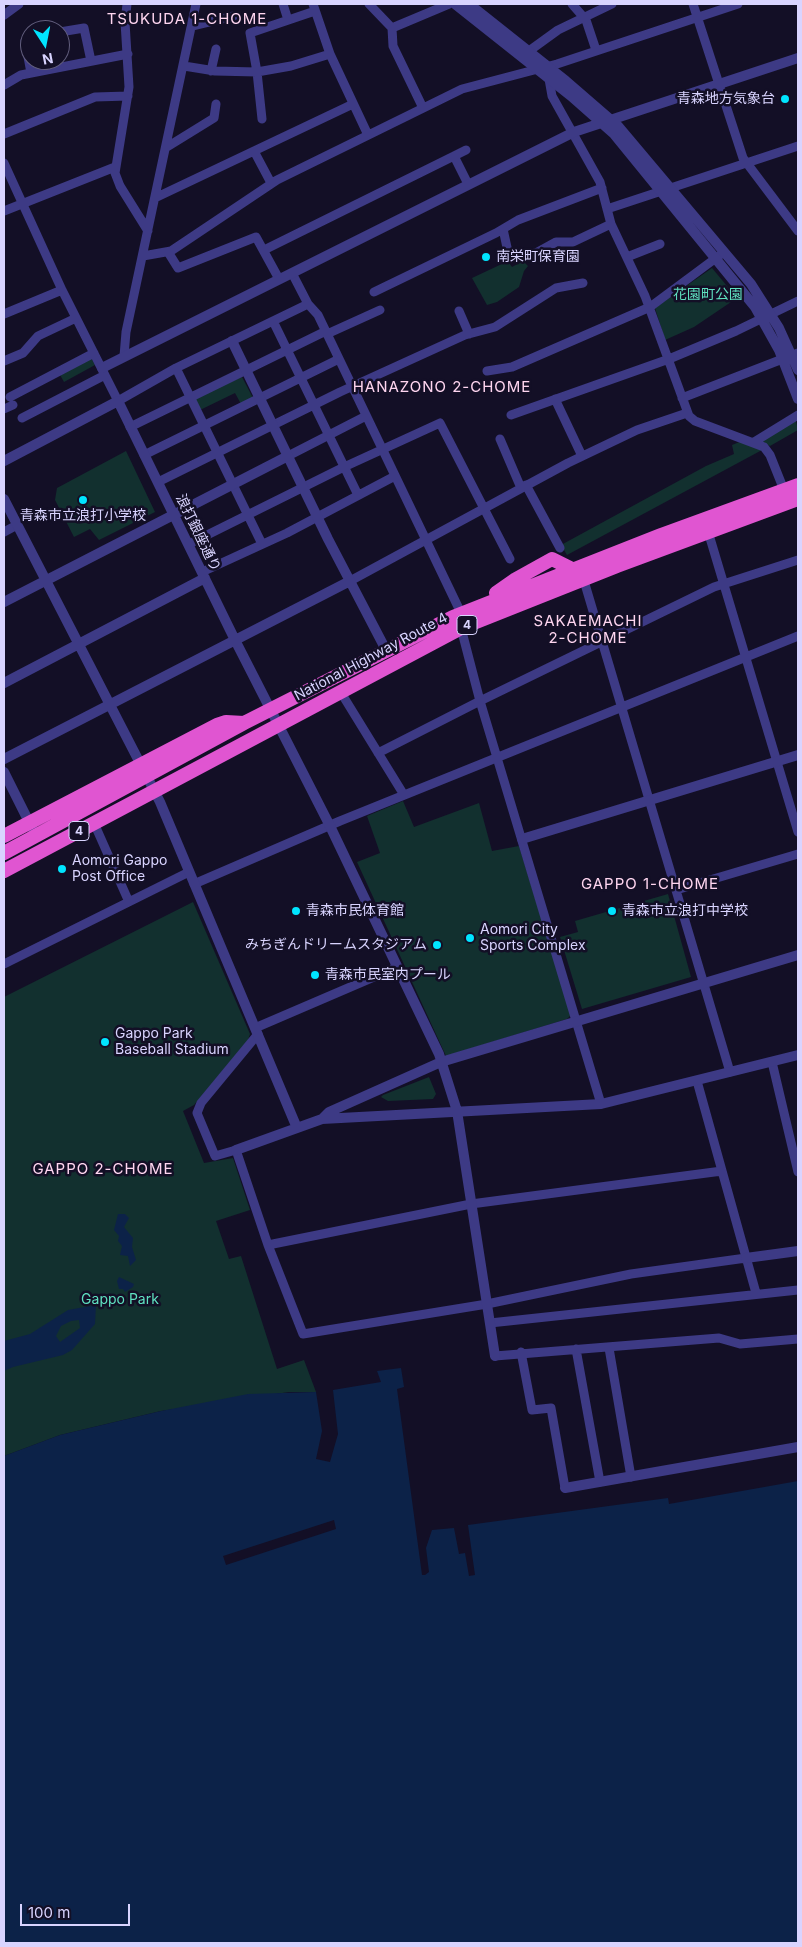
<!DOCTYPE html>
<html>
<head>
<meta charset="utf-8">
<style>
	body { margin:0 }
	#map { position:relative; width:802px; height:1947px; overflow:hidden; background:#130f26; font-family:Inter,sans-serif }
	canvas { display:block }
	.frame { position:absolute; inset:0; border:5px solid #d9d4ff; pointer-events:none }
	.north { position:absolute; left:20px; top:20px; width:50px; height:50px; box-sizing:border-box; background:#130f26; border:1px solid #625e7d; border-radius:50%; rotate:169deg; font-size:14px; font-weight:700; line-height:20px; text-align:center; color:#d9d4ff }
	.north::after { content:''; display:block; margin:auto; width:18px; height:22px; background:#00e5ff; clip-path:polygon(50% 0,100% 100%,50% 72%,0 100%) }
	.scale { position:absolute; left:20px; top:1904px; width:110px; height:22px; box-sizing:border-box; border:2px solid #d9d4ff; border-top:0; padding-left:6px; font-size:15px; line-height:18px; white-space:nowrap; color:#d9d4ff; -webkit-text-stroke:4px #130f26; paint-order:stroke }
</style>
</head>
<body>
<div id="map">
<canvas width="802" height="1947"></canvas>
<div class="frame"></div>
<div class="north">N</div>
<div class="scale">100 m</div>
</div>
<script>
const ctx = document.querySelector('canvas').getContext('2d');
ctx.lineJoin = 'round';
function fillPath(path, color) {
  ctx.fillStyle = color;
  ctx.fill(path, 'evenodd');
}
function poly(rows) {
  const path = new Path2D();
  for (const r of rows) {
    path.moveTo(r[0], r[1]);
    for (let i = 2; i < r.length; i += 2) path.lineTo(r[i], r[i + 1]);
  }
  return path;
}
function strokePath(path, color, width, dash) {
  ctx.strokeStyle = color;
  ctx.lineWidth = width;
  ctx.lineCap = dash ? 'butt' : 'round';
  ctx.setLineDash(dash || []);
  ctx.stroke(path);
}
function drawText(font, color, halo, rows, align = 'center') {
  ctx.font = font + ' Inter,"Noto Sans JP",sans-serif';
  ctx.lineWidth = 5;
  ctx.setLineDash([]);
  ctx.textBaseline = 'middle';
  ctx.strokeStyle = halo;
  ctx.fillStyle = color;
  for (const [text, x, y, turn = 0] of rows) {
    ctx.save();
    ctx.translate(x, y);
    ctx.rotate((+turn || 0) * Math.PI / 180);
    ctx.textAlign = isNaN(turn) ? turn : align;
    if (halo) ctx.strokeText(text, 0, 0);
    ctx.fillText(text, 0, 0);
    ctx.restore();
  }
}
fillPath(poly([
	[523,261,528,266,524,271,519,287,497,302,487,305,472,278,504,263,509,263,512,267],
	[712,268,737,298,694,327,665,340,655,308],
	[90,356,95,365,64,382,59,373],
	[242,377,253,398,241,404,235,393,200,410,194,398],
	[795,417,798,430,770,446,759,440],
	[742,441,762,450,567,555,561,545,706,466,734,454,732,445],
	[126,451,155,512,99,540,90,529,74,537,55,500,57,488],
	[403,801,414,827,479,803,492,851,519,846,571,1015,567,1019,446,1056,357,862,380,853,367,816],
	[668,894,691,977,582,1009,560,937,578,932,575,921],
	[193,902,250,1034,248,1040,194,1105,183,1111,204,1163,233,1158,250,1210,216,1221,229,1259,241,1256,277,1369,304,1360,316,1392,289,1392,161,1411,60,1435,4,1456,4,997],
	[429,1077,436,1094,433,1099,388,1101,381,1097,383,1095]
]), '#12302f');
fillPath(poly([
	[118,1214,125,1214,129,1218,124,1227,133,1238,132,1247,136,1260,130,1266,128,1256,120,1255,122,1246,118,1241,119,1236,114,1230],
	[119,1277,134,1284,133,1287,125,1292,123,1289,119,1289,117,1281],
	[96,1305,95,1324,72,1350,63,1355,13,1367,4,1371,4,1341,30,1334,68,1310],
	[79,1320,80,1328,60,1342,56,1336,61,1326,71,1321],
	[401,1368,404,1387,397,1389,422,1575,425,1575,429,1572,426,1548,432,1530,454,1528,459,1554,465,1553,469,1576,475,1575,468,1525,668,1498,669,1504,798,1481,798,1943,4,1943,4,1456,60,1435,161,1411,248,1394,316,1392,322,1431,316,1459,330,1462,338,1434,333,1390,381,1382,377,1371]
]), '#0c2248');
fillPath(poly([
	[334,1520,336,1529,226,1565,223,1556]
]), '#130f26');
strokePath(poly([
	[127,4,125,22,129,87,115,173,120,186,148,231],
	[283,4,288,20],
	[313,4,330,54,368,135],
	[369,4,392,28,393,46,423,108],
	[572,4,586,20,596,50],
	[693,4,743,158,798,231],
	[4,15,19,4],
	[192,26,234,16],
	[392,28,449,4],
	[60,32,84,28,91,61],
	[30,38,25,41,31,73],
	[529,51,558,30,612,4],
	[184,66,215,71,257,72,291,66,330,54],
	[211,71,216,49],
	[549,79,552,96,600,182,611,224,645,296,689,416,695,421,764,447,770,455,786,495],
	[4,85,21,75,128,54],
	[262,119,257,72,250,33,315,11],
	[4,134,95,97,128,96],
	[167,147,214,118,216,104],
	[254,151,271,183],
	[454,156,466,150],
	[4,163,62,290,118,401,176,368,308,304],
	[157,197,353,104],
	[607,209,798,146],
	[4,211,115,167],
	[503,229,508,252,522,256,536,253,556,242,573,242,611,224],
	[264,250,454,156,468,184],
	[168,252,178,268,256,237,279,279],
	[143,256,171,251,277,180,462,89,557,64,738,4],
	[627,257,660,244],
	[292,273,308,304,318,315,461,613],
	[374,292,496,233,518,220,602,188],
	[459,311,469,334],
	[4,314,62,290],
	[273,321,358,495],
	[327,334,380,310],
	[124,356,126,332,196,4],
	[4,361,23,353,38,336,76,318],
	[176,368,262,544],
	[487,371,512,367,650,307,720,255],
	[10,397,94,353],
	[682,398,798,353],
	[555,399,582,456],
	[4,409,13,405],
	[511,415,669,359,736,331,798,301],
	[22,418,105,375],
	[130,427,326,331],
	[500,439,521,488],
	[754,442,798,415],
	[144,455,339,359],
	[288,456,366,416],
	[158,482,340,392,465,335,495,327,556,288,583,283],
	[526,485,560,548],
	[707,528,798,832],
	[4,532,17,525],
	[189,544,344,467,440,423,510,559],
	[202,572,287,533,395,476],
	[582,574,730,1072],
	[350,581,568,463,637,430,687,413],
	[461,628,480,701,601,1104],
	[340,691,404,795],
	[378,753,480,701,714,587,798,560],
	[94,823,129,902],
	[194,884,340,821,798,636],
	[676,890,798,854],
	[4,964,189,872],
	[255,1028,397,967],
	[258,1034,201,1103,197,1113,215,1156,236,1150,268,1245,303,1334,487,1304,631,1274,746,1258],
	[772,1062,798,1172],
	[697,1081,756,1293],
	[268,1245,471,1204,722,1171],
	[490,1323,798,1290],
	[609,1348,631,1477],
	[576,1349,600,1482],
	[521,1352,532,1410,551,1408,565,1488],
	[495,1356,719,1338,740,1344,798,1339]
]), '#3d3a85', 9);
strokePath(poly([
	[455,4,571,96,614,134,755,307,779,350,798,399],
	[469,4,566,81,618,126,751,284,779,328,798,370],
	[232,341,328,539,386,650],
	[102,368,574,132,798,58],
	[4,461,118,401,235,640,330,826,439,1054,457,1111,495,1356],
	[4,499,160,802,297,1128],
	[4,602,288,456],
	[4,683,205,578],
	[4,759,350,581],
	[4,772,32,828],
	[522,839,798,755],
	[322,1119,329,1112,441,1062,798,955],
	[236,1150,322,1119,601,1104,798,1055],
	[746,1258,798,1251],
	[565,1488,798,1447]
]), '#3d3a85', 10);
strokePath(poly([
	[496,593,516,579,552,559,572,569],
	[4,836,217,725,226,722,244,723],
	[4,853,244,723,453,617,661,535,798,485],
	[4,871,461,628,617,566,798,499]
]), '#e055d1', 14);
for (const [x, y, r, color] of [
	[785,99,5,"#00e5ff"],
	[486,257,5,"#00e5ff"],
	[83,500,5,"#00e5ff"],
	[62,869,5,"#00e5ff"],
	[296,911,5,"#00e5ff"],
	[612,911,5,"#00e5ff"],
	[470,938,5,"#00e5ff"],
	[437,945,5,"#00e5ff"],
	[315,975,5,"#00e5ff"],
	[105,1042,5,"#00e5ff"]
]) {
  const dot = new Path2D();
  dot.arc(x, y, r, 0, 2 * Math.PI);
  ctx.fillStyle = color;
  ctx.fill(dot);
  strokePath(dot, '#130f26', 2);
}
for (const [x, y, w] of [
	[467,625,20],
	[79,831,20]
]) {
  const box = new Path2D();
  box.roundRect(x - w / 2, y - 9.5, w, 19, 4);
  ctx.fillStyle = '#130f26';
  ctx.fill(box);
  strokePath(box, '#d9d4ff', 1);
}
drawText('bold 12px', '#d9d4ff', null, [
	["4",467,625],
	["4",79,831]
]);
drawText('14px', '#d9d4ff', '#130f26', [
	["青森地方気象台",775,99,"right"],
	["南栄町保育園",496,257],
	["青森市立浪打小学校",83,516,"center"],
	["Aomori Gappo",72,861],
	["Post Office",72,877],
	["青森市民体育館",306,911],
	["青森市立浪打中学校",622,911],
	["Aomori City",480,930],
	["Sports Complex",480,946],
	["みちぎんドリームスタジアム",427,945,"right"],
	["青森市民室内プール",325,975],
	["Gappo Park",115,1034],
	["Baseball Stadium",115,1050]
], 'left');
drawText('14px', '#5fe0c0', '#130f26', [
	["花園町公園",708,295],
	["Gappo Park",120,1300]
]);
drawText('14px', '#d9d4ff', '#130f26', [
	["浪打銀座通り",198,533,64],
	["National Highway Route 4",371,657,-28]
]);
ctx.letterSpacing = '1px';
drawText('15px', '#ffd6f0', '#130f26', [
	["TSUKUDA 1-CHOME",187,19],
	["HANAZONO 2-CHOME",442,387],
	["SAKAEMACHI",588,621],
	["2-CHOME",588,638],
	["GAPPO 1-CHOME",650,884],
	["GAPPO 2-CHOME",103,1169]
]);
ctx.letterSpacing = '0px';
</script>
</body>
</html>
